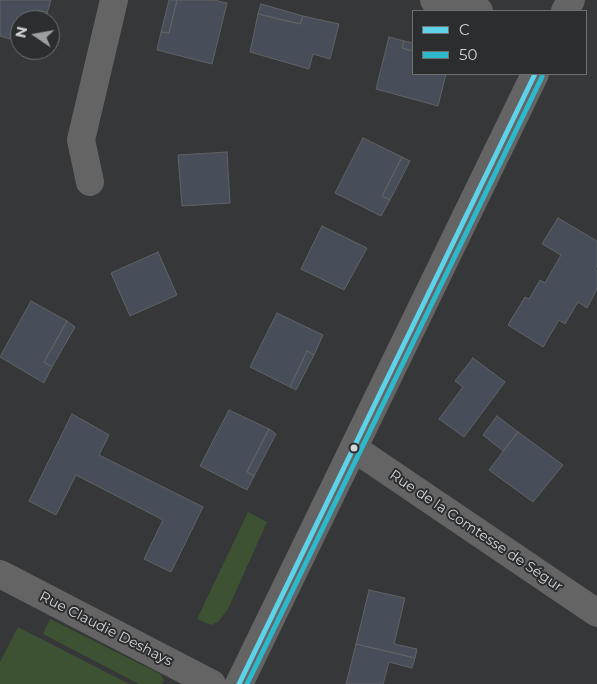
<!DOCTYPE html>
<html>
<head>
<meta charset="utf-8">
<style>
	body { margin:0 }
	#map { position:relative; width:597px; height:684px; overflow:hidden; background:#363739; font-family:Montserrat,sans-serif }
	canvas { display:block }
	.legend { position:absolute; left:412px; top:10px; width:175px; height:65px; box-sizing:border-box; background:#2b2d2f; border:1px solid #6f7072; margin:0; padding:6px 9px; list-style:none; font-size:15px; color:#d4d5d7 }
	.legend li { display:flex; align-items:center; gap:10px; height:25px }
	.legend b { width:25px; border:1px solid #6f7072 }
	.north { position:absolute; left:10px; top:10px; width:50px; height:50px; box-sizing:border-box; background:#2b2d2f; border:1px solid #6f7072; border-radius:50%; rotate:282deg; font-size:14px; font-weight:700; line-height:20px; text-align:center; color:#d4d5d7 }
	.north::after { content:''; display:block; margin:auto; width:18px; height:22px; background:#9d9ea0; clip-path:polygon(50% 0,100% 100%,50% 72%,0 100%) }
</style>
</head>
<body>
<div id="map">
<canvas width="597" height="684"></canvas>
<ul class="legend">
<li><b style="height:6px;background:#5ed2e9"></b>C</li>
<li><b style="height:6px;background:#2db8cc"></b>50</li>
</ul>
<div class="north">N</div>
</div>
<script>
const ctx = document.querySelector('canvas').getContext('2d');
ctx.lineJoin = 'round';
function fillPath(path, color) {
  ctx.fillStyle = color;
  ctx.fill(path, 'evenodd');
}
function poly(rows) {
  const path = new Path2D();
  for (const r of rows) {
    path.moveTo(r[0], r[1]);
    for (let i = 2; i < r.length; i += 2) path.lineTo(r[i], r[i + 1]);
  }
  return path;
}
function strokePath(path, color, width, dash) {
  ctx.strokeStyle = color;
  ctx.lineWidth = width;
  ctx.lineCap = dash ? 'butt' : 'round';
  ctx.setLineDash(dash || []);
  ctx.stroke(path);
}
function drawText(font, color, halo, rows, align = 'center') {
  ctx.font = font + ' Montserrat,sans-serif';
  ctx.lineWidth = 4;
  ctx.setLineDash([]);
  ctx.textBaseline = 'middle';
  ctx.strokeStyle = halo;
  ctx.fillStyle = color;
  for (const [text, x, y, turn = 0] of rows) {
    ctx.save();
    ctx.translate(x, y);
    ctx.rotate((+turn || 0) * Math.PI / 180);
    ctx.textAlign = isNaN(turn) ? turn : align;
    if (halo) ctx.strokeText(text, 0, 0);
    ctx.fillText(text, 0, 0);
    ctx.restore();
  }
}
fillPath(poly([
	[248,512,267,522,228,609,218,622,211,625,197,619],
	[50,619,160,674,164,680,162,684,139,684,43,634],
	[18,627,129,684,0,684,0,662]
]), '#3d5232');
const building = poly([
	[0,0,51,0,45,20,20,20,20,42,0,36,0,0],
	[169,0,177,0,169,33,161,32,169,0],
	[177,0,214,0,227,3,212,64,157,50,161,32,169,33,177,0],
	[261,4,303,16,300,24,258,14,261,4],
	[258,14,300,24,303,16,339,24,330,59,313,54,309,69,250,52,258,14],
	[389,37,404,41,402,48,413,51,413,74,446,74,438,106,376,89,389,37],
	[404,41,413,43,413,51,402,48,404,41],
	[363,138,402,157,382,196,390,200,381,216,335,193,363,138],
	[227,152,230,203,182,206,178,155,227,152],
	[402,157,410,161,390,200,382,196,402,157],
	[558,218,597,241,597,266,595,269,597,271,597,289,587,308,578,302,565,324,559,320,543,347,508,325,525,297,529,299,540,280,545,283,561,255,542,244,558,218],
	[322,226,367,248,344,290,301,269,322,226],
	[158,252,177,295,130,316,111,273,158,252],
	[31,301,67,321,44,362,52,367,44,383,0,357,31,301],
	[277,313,323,335,314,355,307,351,290,387,250,367,277,313],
	[67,321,75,327,52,367,44,362,67,321],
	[307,351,314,355,296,390,290,387,307,351],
	[473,358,505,382,464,437,439,419,463,387,455,381,473,358],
	[229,410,269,429,247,472,254,476,247,490,200,466,229,410],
	[72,414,109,435,99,455,203,507,171,572,144,559,163,520,76,475,56,515,29,501,72,414],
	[497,416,518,432,503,451,483,435,497,416],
	[269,429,276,434,254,476,247,472,269,429],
	[518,432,563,465,533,502,489,470,518,432],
	[369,590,405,598,394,644,417,649,415,658,356,644,369,590],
	[356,644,415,658,412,668,389,662,383,684,346,684,356,644]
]);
fillPath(building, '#484e59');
strokePath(building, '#616263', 1);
strokePath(poly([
	[434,0,479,11],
	[565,11,571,0],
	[90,182,81,140,114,0],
	[355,449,597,613],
	[0,574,212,684],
	[239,684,535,74]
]), '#646464', 28);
strokePath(poly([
	[239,684,535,74]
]), '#5ed2e9', 5);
strokePath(poly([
	[247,684,542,77]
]), '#2db8cc', 5);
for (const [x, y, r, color] of [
	[354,448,4.5,"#d4d5d7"]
]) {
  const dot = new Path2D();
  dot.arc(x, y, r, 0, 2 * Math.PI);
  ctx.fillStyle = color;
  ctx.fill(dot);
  strokePath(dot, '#2b2d2f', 2);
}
drawText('14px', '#d4d5d7', '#2b2d2f', [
	["Rue de la Comtesse de Ségur",476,531,34],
	["Rue Claudie Deshays",106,629,27]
]);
</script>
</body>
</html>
